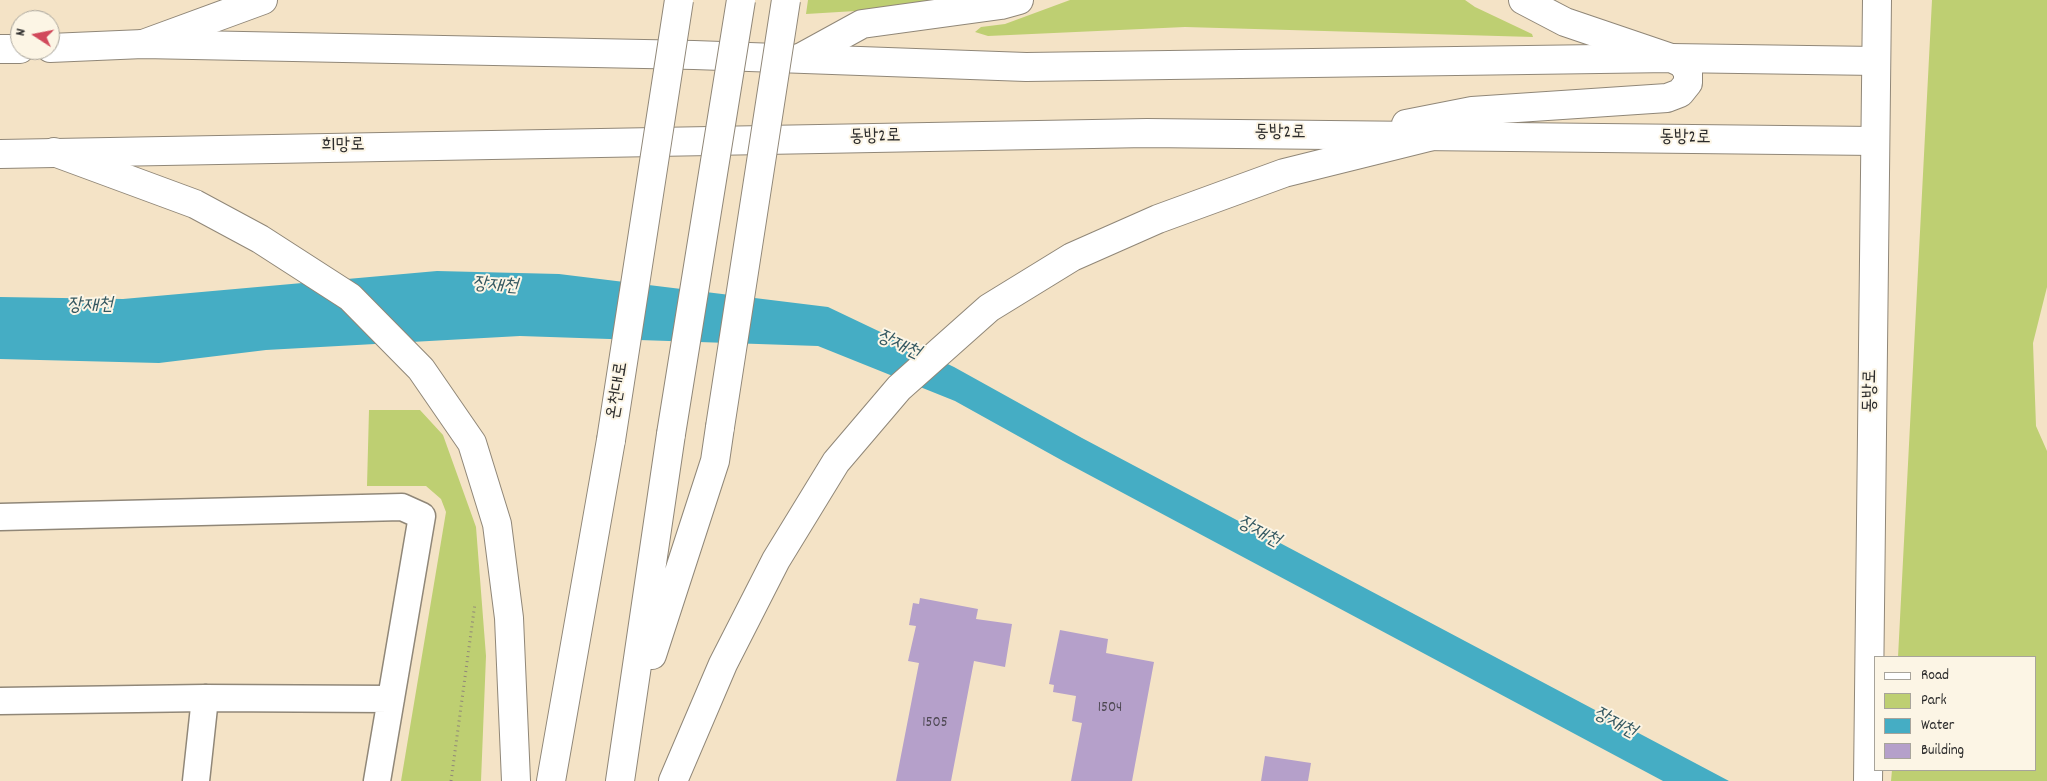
<!DOCTYPE html>
<html>
<head>
<meta charset="utf-8">
<style>
	body { margin:0 }
	#map { position:relative; width:2047px; height:781px; overflow:hidden; background:#f4e3c6; font-family:Dekko,sans-serif }
	canvas { display:block }
	.legend { position:absolute; left:1874px; top:656px; width:162px; height:115px; box-sizing:border-box; background:#fcf5e5; border:1px solid #a8a49b; margin:0; padding:6px 9px; list-style:none; font-size:15px; color:#2b2b2b }
	.legend li { display:flex; align-items:center; gap:10px; height:25px }
	.legend b { width:25px; border:1px solid #a8a49b }
	.north { position:absolute; left:10px; top:10px; width:50px; height:50px; box-sizing:border-box; background:#fcf5e5; border:1px solid #a8a49b; border-radius:50%; rotate:281deg; font-size:14px; font-weight:700; line-height:20px; text-align:center; color:#2b2b2b }
	.north::after { content:''; display:block; margin:auto; width:18px; height:22px; background:#d1495b; clip-path:polygon(50% 0,100% 100%,50% 72%,0 100%) }
</style>
</head>
<body>
<div id="map">
<canvas width="2047" height="781"></canvas>
<ul class="legend">
<li><b style="height:6px;background:#fff"></b>Road</li>
<li><b style="height:14px;background:#becf72"></b>Park</li>
<li><b style="height:14px;background:#45adc4"></b>Water</li>
<li><b style="height:14px;background:#b5a0ca"></b>Building</li>
</ul>
<div class="north">N</div>
</div>
<script>
const ctx = document.querySelector('canvas').getContext('2d');
ctx.lineJoin = 'round';
function fillPath(path, color) {
  ctx.fillStyle = color;
  ctx.fill(path, 'evenodd');
}
function poly(rows) {
  const path = new Path2D();
  for (const r of rows) {
    path.moveTo(r[0], r[1]);
    for (let i = 2; i < r.length; i += 2) path.lineTo(r[i], r[i + 1]);
  }
  return path;
}
function strokePath(path, color, width, dash) {
  ctx.strokeStyle = color;
  ctx.lineWidth = width;
  ctx.lineCap = dash ? 'butt' : 'round';
  ctx.setLineDash(dash || []);
  ctx.stroke(path);
}
function drawText(font, color, halo, rows, align = 'center') {
  ctx.font = font + ' Dekko,"Poor Story",sans-serif';
  ctx.lineWidth = 4;
  ctx.setLineDash([]);
  ctx.textBaseline = 'middle';
  ctx.strokeStyle = halo;
  ctx.fillStyle = color;
  for (const [text, x, y, turn = 0] of rows) {
    ctx.save();
    ctx.translate(x, y);
    ctx.rotate((+turn || 0) * Math.PI / 180);
    ctx.textAlign = isNaN(turn) ? turn : align;
    if (halo) ctx.strokeText(text, 0, 0);
    ctx.fillText(text, 0, 0);
    ctx.restore();
  }
}
fillPath(poly([
	[808,0,937,0,872,10,806,14],
	[1070,0,1465,0,1475,7,1532,34,1533,37,1185,27,988,36,975,32,981,27,1005,24],
	[1932,0,2047,0,2047,287,2033,343,2036,426,2047,451,2047,781,1891,781,1892,770,2036,770,2036,657,1898,657],
	[369,410,420,410,443,435,476,527,486,656,481,781,401,781,446,512,441,499,426,486,367,486]
]), '#becf72');
fillPath(poly([
	[437,271,559,274,828,307,954,367,1082,438,1729,781,1663,781,1063,461,955,401,818,346,520,336,266,350,159,363,0,359,0,297,123,299]
]), '#45adc4');
fillPath(poly([
	[920,598,978,609,976,619,1012,624,1005,667,974,661,951,781,896,781,919,663,908,661,916,626,909,625,913,603,919,604],
	[1060,630,1108,639,1106,653,1154,662,1132,781,1071,781,1082,723,1072,721,1076,696,1053,692,1054,685,1049,684],
	[1265,756,1311,763,1308,781,1261,781]
]), '#b5a0ca');
const minor = poly([
	[0,517,402,507,422,516,377,781],
	[0,701,205,698,391,699],
	[196,781,205,698]
]);
const tertiary = poly([
	[1868,781,1877,0]
]);
const secondary = poly([
	[50,48,143,44,694,55,1026,67,1671,58,1876,61],
	[0,49,20,49],
	[1406,124,1472,111,1667,98,1680,93,1688,83,1688,72,1682,63,1671,58],
	[0,154,1147,133,1875,141]
]);
const trunk = poly([
	[1523,0,1565,22,1671,58],
	[143,44,263,0],
	[800,58,862,24,1001,5,1019,0],
	[54,152,195,204,260,239,350,297,421,369,472,443,497,524,509,618,516,781],
	[652,655,715,461,720,427],
	[551,781,611,440],
	[620,781,671,434],
	[673,781,723,664,776,560,836,462,899,388,989,308,1072,257,1158,219,1284,173,1433,136]
]);
strokePath(minor, '#908778', 29);
strokePath(tertiary, '#908778', 30);
strokePath(secondary, '#908778', 30);
strokePath(trunk, '#908778', 30);
strokePath(poly([
	[451,781,475,603]
]), '#908778', 3, [1, 4]);
strokePath(minor, '#fff', 26);
strokePath(tertiary, '#fff', 28);
strokePath(secondary, '#fff', 28);
strokePath(trunk, '#fff', 28);
const trunkBridge = poly([
	[720,427,786,0],
	[671,434,741,0],
	[611,440,679,0]
]);
strokePath(trunkBridge, '#908778', 30, []);
strokePath(trunkBridge, '#fff', 28);
drawText('15px', '#4e4853', null, [
	["1504",1110,709],
	["1505",935,724]
]);
drawText('18px', '#2b2b2b', '#fcf5e5', [
	["동방2로",1280,134,1],
	["동방2로",875,138,-1],
	["동방2로",1685,139,1],
	["희망로",343,147,-1],
	["온천대로",619,391,-81],
	["동방로",1872,391,-89]
]);
drawText('italic 19px', '#345861', '#fcf5e5', [
	["장재천",495,287,4],
	["장재천",90,307,-1],
	["장재천",898,346,25],
	["장재천",1258,533,28],
	["장재천",1614,724,28]
]);
</script>
</body>
</html>
